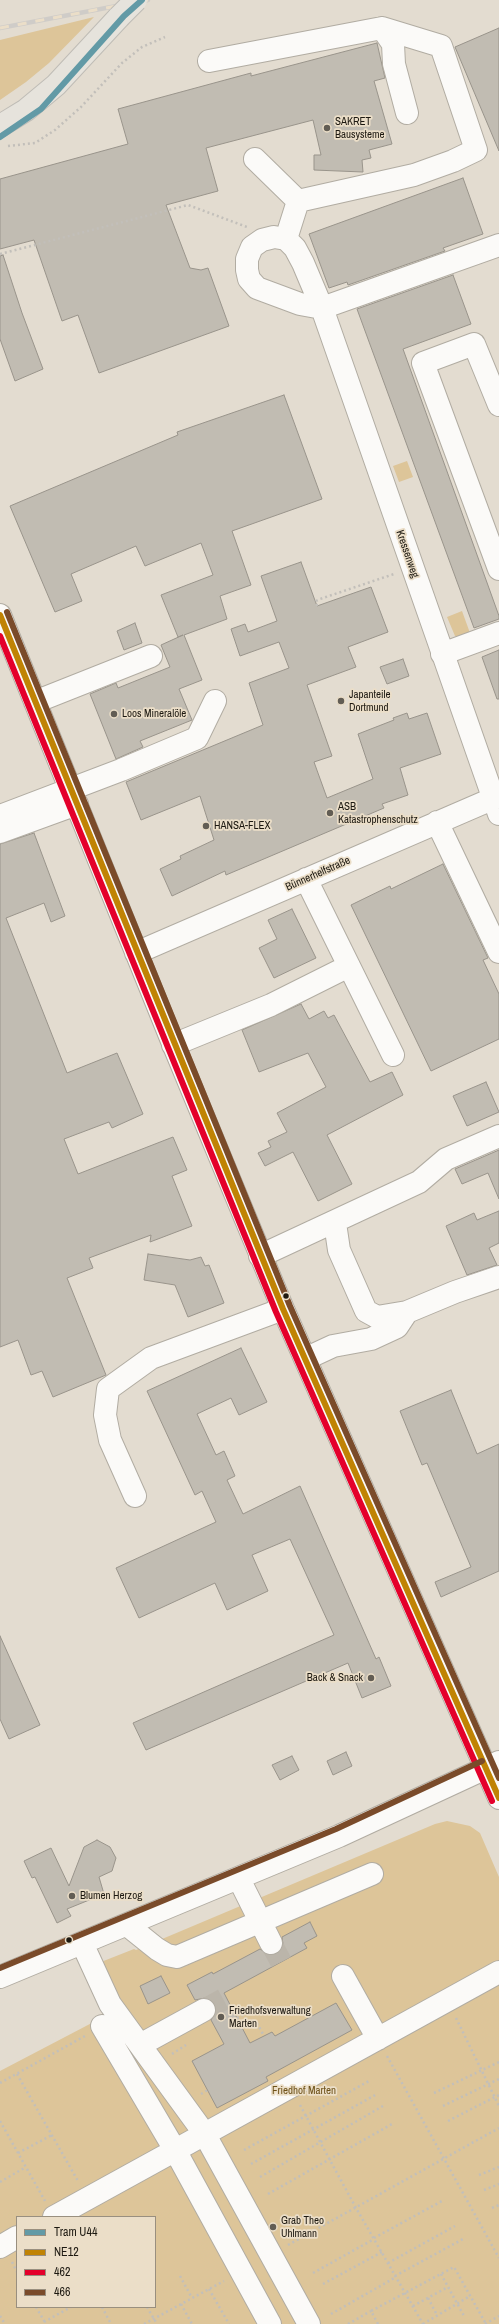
<!DOCTYPE html>
<html>
<head>
<meta charset="utf-8">
<style>
	body { margin:0 }
	#map { position:relative; width:499px; height:2324px; overflow:hidden; background:#e3dcd0; font-family:"Archivo Narrow",sans-serif }
	canvas { display:block }
	.legend { position:absolute; left:16px; top:2216px; width:140px; height:92px; box-sizing:border-box; background:#ebdec8; border:1px solid #998f7f; margin:0; padding:5px 7px; list-style:none; font-size:12px; color:#1d1911 }
	.legend li { display:flex; align-items:center; gap:8px; height:20px }
	.legend b { width:20px; border:1px solid #998f7f }
</style>
</head>
<body>
<div id="map">
<canvas width="499" height="2324"></canvas>
<ul class="legend">
<li><b style="height:5px;background:#629aa6"></b>Tram U44</li>
<li><b style="height:5px;background:#c08304"></b>NE12</li>
<li><b style="height:5px;background:#e4002b"></b>462</li>
<li><b style="height:5px;background:#7a4b2a"></b>466</li>
</ul>
</div>
<script>
const ctx = document.querySelector('canvas').getContext('2d');
ctx.lineJoin = 'round';
function fillPath(path, color) {
  ctx.fillStyle = color;
  ctx.fill(path, 'evenodd');
}
function poly(rows) {
  const path = new Path2D();
  for (const r of rows) {
    path.moveTo(r[0], r[1]);
    for (let i = 2; i < r.length; i += 2) path.lineTo(r[i], r[i + 1]);
  }
  return path;
}
function strokePath(path, color, width, dash) {
  ctx.strokeStyle = color;
  ctx.lineWidth = width;
  ctx.lineCap = dash ? 'butt' : 'round';
  ctx.setLineDash(dash || []);
  ctx.stroke(path);
}
function drawText(font, color, halo, rows, align = 'center') {
  ctx.font = font + ' "Archivo Narrow",sans-serif';
  ctx.lineWidth = 3.5;
  ctx.setLineDash([]);
  ctx.textBaseline = 'middle';
  ctx.strokeStyle = halo;
  ctx.fillStyle = color;
  for (const [text, x, y, turn = 0] of rows) {
    ctx.save();
    ctx.translate(x, y);
    ctx.rotate((+turn || 0) * Math.PI / 180);
    ctx.textAlign = isNaN(turn) ? turn : align;
    if (halo) ctx.strokeText(text, 0, 0);
    ctx.fillText(text, 0, 0);
    ctx.restore();
  }
}
fillPath(poly([
	[94,17,49,63,26,82,0,100,0,40],
	[407,461,413,477,399,482,393,466],
	[462,611,470,633,460,637,455,636,447,617],
	[447,1821,470,1826,480,1833,499,1877,499,2324,0,2324,0,2071,107,2015,101,1962,134,1949,136,1950,435,1824],
	[17,2217,155,2217,155,2307,17,2307]
]), '#ddc599');
const building = poly([
	[499,28,499,151,455,47,499,28],
	[377,43,385,78,374,81,392,144,369,150,371,158,362,160,363,172,314,170,314,155,321,155,313,120,206,148,218,191,166,205,190,268,201,270,208,268,229,326,99,373,78,315,62,321,34,240,0,249,0,179,128,144,118,109,251,73,251,76,377,43],
	[463,178,483,234,443,248,445,251,348,285,347,282,329,288,309,234,463,178],
	[3,255,22,313,43,369,15,381,0,339,0,256,3,255],
	[453,275,471,324,403,349,499,616,499,619,474,628,357,309,453,275],
	[284,395,322,499,232,531,251,585,220,596,227,619,184,635,202,680,179,689,192,720,140,741,143,747,116,759,90,694,116,683,118,688,170,667,161,645,183,635,178,637,161,595,213,575,201,543,145,566,136,546,71,574,82,601,55,612,10,506,178,435,177,432,284,395],
	[301,562,317,606,371,587,388,632,348,647,356,667,307,685,332,756,314,762,327,798,373,779,358,734,394,720,393,718,407,713,409,719,427,713,441,754,400,768,408,795,382,804,384,808,226,875,225,871,172,896,160,869,181,859,180,856,214,840,200,796,141,820,126,782,263,725,249,683,289,668,279,642,240,656,231,629,245,624,248,632,277,621,261,576,301,562],
	[135,623,142,643,124,650,117,631,135,623],
	[499,650,499,699,497,699,482,657,499,650],
	[403,659,409,676,387,684,380,667,403,659],
	[34,833,65,916,51,922,44,903,6,918,67,1073,117,1053,143,1114,112,1128,109,1122,64,1139,78,1174,173,1137,187,1170,172,1176,192,1226,150,1242,151,1235,89,1258,93,1268,67,1278,106,1375,53,1397,42,1371,31,1375,18,1340,0,1347,0,844,34,833],
	[443,864,488,958,483,960,499,994,499,1039,431,1071,351,905,390,886,391,889,443,864],
	[292,909,316,958,274,978,259,948,277,939,268,920,292,909],
	[301,1004,309,1019,324,1011,328,1018,334,1015,370,1082,392,1072,403,1095,327,1135,352,1184,318,1201,293,1152,265,1166,258,1153,271,1147,268,1141,287,1132,277,1113,326,1087,308,1053,259,1072,242,1030,301,1004],
	[486,1082,499,1112,467,1126,453,1096,486,1082],
	[499,1150,499,1199,488,1173,462,1184,455,1169,499,1150],
	[499,1211,499,1243,489,1248,497,1265,467,1275,446,1226,474,1213,477,1220,499,1211],
	[148,1254,190,1260,201,1257,205,1266,209,1265,224,1303,188,1317,175,1285,144,1280,148,1254],
	[241,1348,267,1402,239,1415,231,1398,197,1414,216,1455,224,1451,235,1476,227,1480,243,1514,300,1486,376,1659,379,1657,391,1686,362,1698,348,1663,146,1750,133,1723,334,1635,290,1539,252,1555,268,1591,227,1610,215,1583,139,1618,116,1568,216,1522,202,1491,195,1495,147,1391,241,1348],
	[451,1390,477,1454,499,1444,499,1571,441,1597,435,1582,471,1567,427,1463,422,1465,400,1411,451,1390],
	[0,1636,40,1725,9,1739,0,1719,0,1636],
	[346,1752,352,1766,333,1775,327,1761,346,1752],
	[292,1756,299,1770,280,1780,272,1765,292,1756],
	[97,1840,110,1847,116,1858,112,1871,99,1877,104,1894,67,1909,71,1916,57,1923,35,1877,32,1878,24,1861,51,1848,69,1886,84,1847,97,1840],
	[310,1922,317,1936,304,1943,307,1948,224,1993,250,2043,272,2032,275,2036,336,2003,352,2030,266,2077,268,2081,217,2108,192,2061,224,2044,211,2020,216,2011,215,2004,211,2000,205,1998,195,2000,187,1985,212,1972,213,1974,260,1949,270,1955,277,1954,283,1944,282,1937,310,1922],
	[161,1976,170,1993,148,2004,140,1986,161,1976]
]);
fillPath(building, '#c1bcb2');
strokePath(building, '#99948b', 1);
strokePath(poly([
	[271,1943,281,1962],
	[204,2010,226,1998]
]), '#bbb5aa', 22, [22, 11]);
const minor = poly([
	[382,28,393,44,394,64,407,113],
	[209,61,382,28,441,46,476,150,453,161,414,175,298,201],
	[255,159,298,201,286,239],
	[322,308,300,304,257,288,249,279,247,270,247,259,252,247,262,240,274,237,286,239,295,248,303,263,322,308,499,814],
	[322,308,499,245],
	[499,405,474,344,423,363,499,569],
	[0,615,174,1046,283,1309,499,1798],
	[442,654,499,633],
	[35,702,151,656],
	[0,816,121,770,197,738,215,701],
	[437,822,499,952],
	[0,832,77,804],
	[306,879,393,1055],
	[136,953,499,796],
	[173,1045,271,1005,349,966],
	[335,1223,339,1250,366,1311,377,1317,407,1312,455,1292,499,1277],
	[260,1256,419,1182,446,1159,499,1136],
	[305,1359,333,1346,371,1339,397,1327,407,1312],
	[135,1496,110,1440,105,1415,108,1389,151,1358,283,1309],
	[239,1879,271,1943],
	[127,1925,157,1949,167,1955,177,1957,372,1874],
	[82,1943,110,2004,204,2133,309,2324],
	[343,1976,378,2039],
	[0,1977,339,1836,499,1762],
	[102,2026,175,2150,270,2324],
	[140,2045,204,2010],
	[54,2217,499,1972],
	[0,2247,17,2237]
]);
const major = poly([
	[0,126,26,110,56,85,119,17]
]);
strokePath(minor, '#b1aca2', 24);
strokePath(major, '#bfbcb6', 24);
strokePath(poly([
	[8,146,35,143,55,130,81,107,122,63,142,47,165,37],
	[0,254,188,205,247,227],
	[317,606,316,601,320,599,394,574],
	[237,2018,250,2011],
	[456,2018,499,2106],
	[257,2023,264,2036],
	[172,2054,186,2045],
	[387,2056,499,2258],
	[17,2074,78,2181],
	[0,2083,85,2036],
	[434,2093,499,2062],
	[201,2094,208,2090],
	[300,2105,356,2208,423,2324],
	[443,2106,499,2079],
	[0,2121,45,2201],
	[448,2121,499,2095],
	[244,2150,369,2081],
	[18,2153,52,2135],
	[251,2164,377,2094],
	[479,2175,499,2167],
	[260,2177,383,2106],
	[0,2182,26,2167],
	[484,2190,499,2184],
	[268,2194,392,2124],
	[492,2208,499,2205],
	[374,2238,442,2201],
	[288,2245,499,2128],
	[12,2262,17,2272],
	[388,2263,455,2226],
	[313,2273,374,2239],
	[441,2274,464,2316],
	[180,2276,192,2298],
	[395,2276,463,2239],
	[323,2284,382,2252],
	[209,2289,229,2324],
	[428,2298,437,2315],
	[181,2304,192,2324],
	[413,2306,448,2287],
	[36,2307,46,2324],
	[102,2307,111,2324],
	[147,2307,157,2324],
	[331,2314,396,2277],
	[0,2316,5,2324],
	[44,2322,71,2307],
	[144,2324,224,2281],
	[348,2324,371,2311],
	[378,2324,371,2311,454,2267,486,2324],
	[423,2324,470,2296],
	[485,2324,499,2316]
]), '#c2bfba', 2.5, [2, 3]);
strokePath(minor, '#fbfaf8', 22);
strokePath(major, '#e6e3dc', 22);
const rail = poly([
	[0,28,148,0]
]);
strokePath(rail, '#cfccc8', 4.5);
strokePath(rail, '#ebdec8', 3, [9]);
const majorBridge = poly([
	[119,17,136,0]
]);
strokePath(majorBridge, '#bfbcb6', 24, []);
strokePath(majorBridge, '#e6e3dc', 22);
strokePath(poly([
	[0,615,283,1309,499,1798]
]), '#c08304', 6);
strokePath(poly([
	[0,636,276,1312,492,1801]
]), '#e4002b', 6);
strokePath(poly([
	[7,612,290,1306,499,1778],
	[0,1968,336,1829,482,1761]
]), '#7a4b2a', 6);
strokePath(poly([
	[0,137,41,109,124,16,142,0]
]), '#629aa6', 6);
for (const [x, y, r, color] of [
	[327,128,4,"#625d54"],
	[341,701,4,"#625d54"],
	[114,714,4,"#625d54"],
	[330,813,4,"#625d54"],
	[206,826,4,"#625d54"],
	[286,1296,3.5,"#1d1911"],
	[371,1678,4,"#625d54"],
	[72,1896,4,"#625d54"],
	[69,1940,3.5,"#1d1911"],
	[221,2017,4,"#625d54"],
	[273,2227,4,"#625d54"]
]) {
  const dot = new Path2D();
  dot.arc(x, y, r, 0, 2 * Math.PI);
  ctx.fillStyle = color;
  ctx.fill(dot);
  strokePath(dot, '#ebdec8', 1.5);
}
drawText('11px', '#1d1911', '#ebdec8', [
	["SAKRET",335,122],
	["Bausysteme",335,135],
	["Japanteile",349,695],
	["Dortmund",349,708],
	["Loos Mineralöle",122,714],
	["ASB",338,807],
	["Katastrophenschutz",338,820],
	["HANSA-FLEX",214,826],
	["Back & Snack",363,1678,"right"],
	["Blumen Herzog",80,1896],
	["Friedhofsverwaltung",229,2011],
	["Marten",229,2024],
	["Grab Theo",281,2221],
	["Uhlmann",281,2234]
], 'left');
drawText('11px', '#1d1911', '#ebdec8', [
	["Kressenweg",407,554,71],
	["Bünnerhelfstraße",318,874,-24]
]);
drawText('11px', '#6e5219', '#ebdec8', [
	["Friedhof Marten",304,2091]
]);
</script>
</body>
</html>
